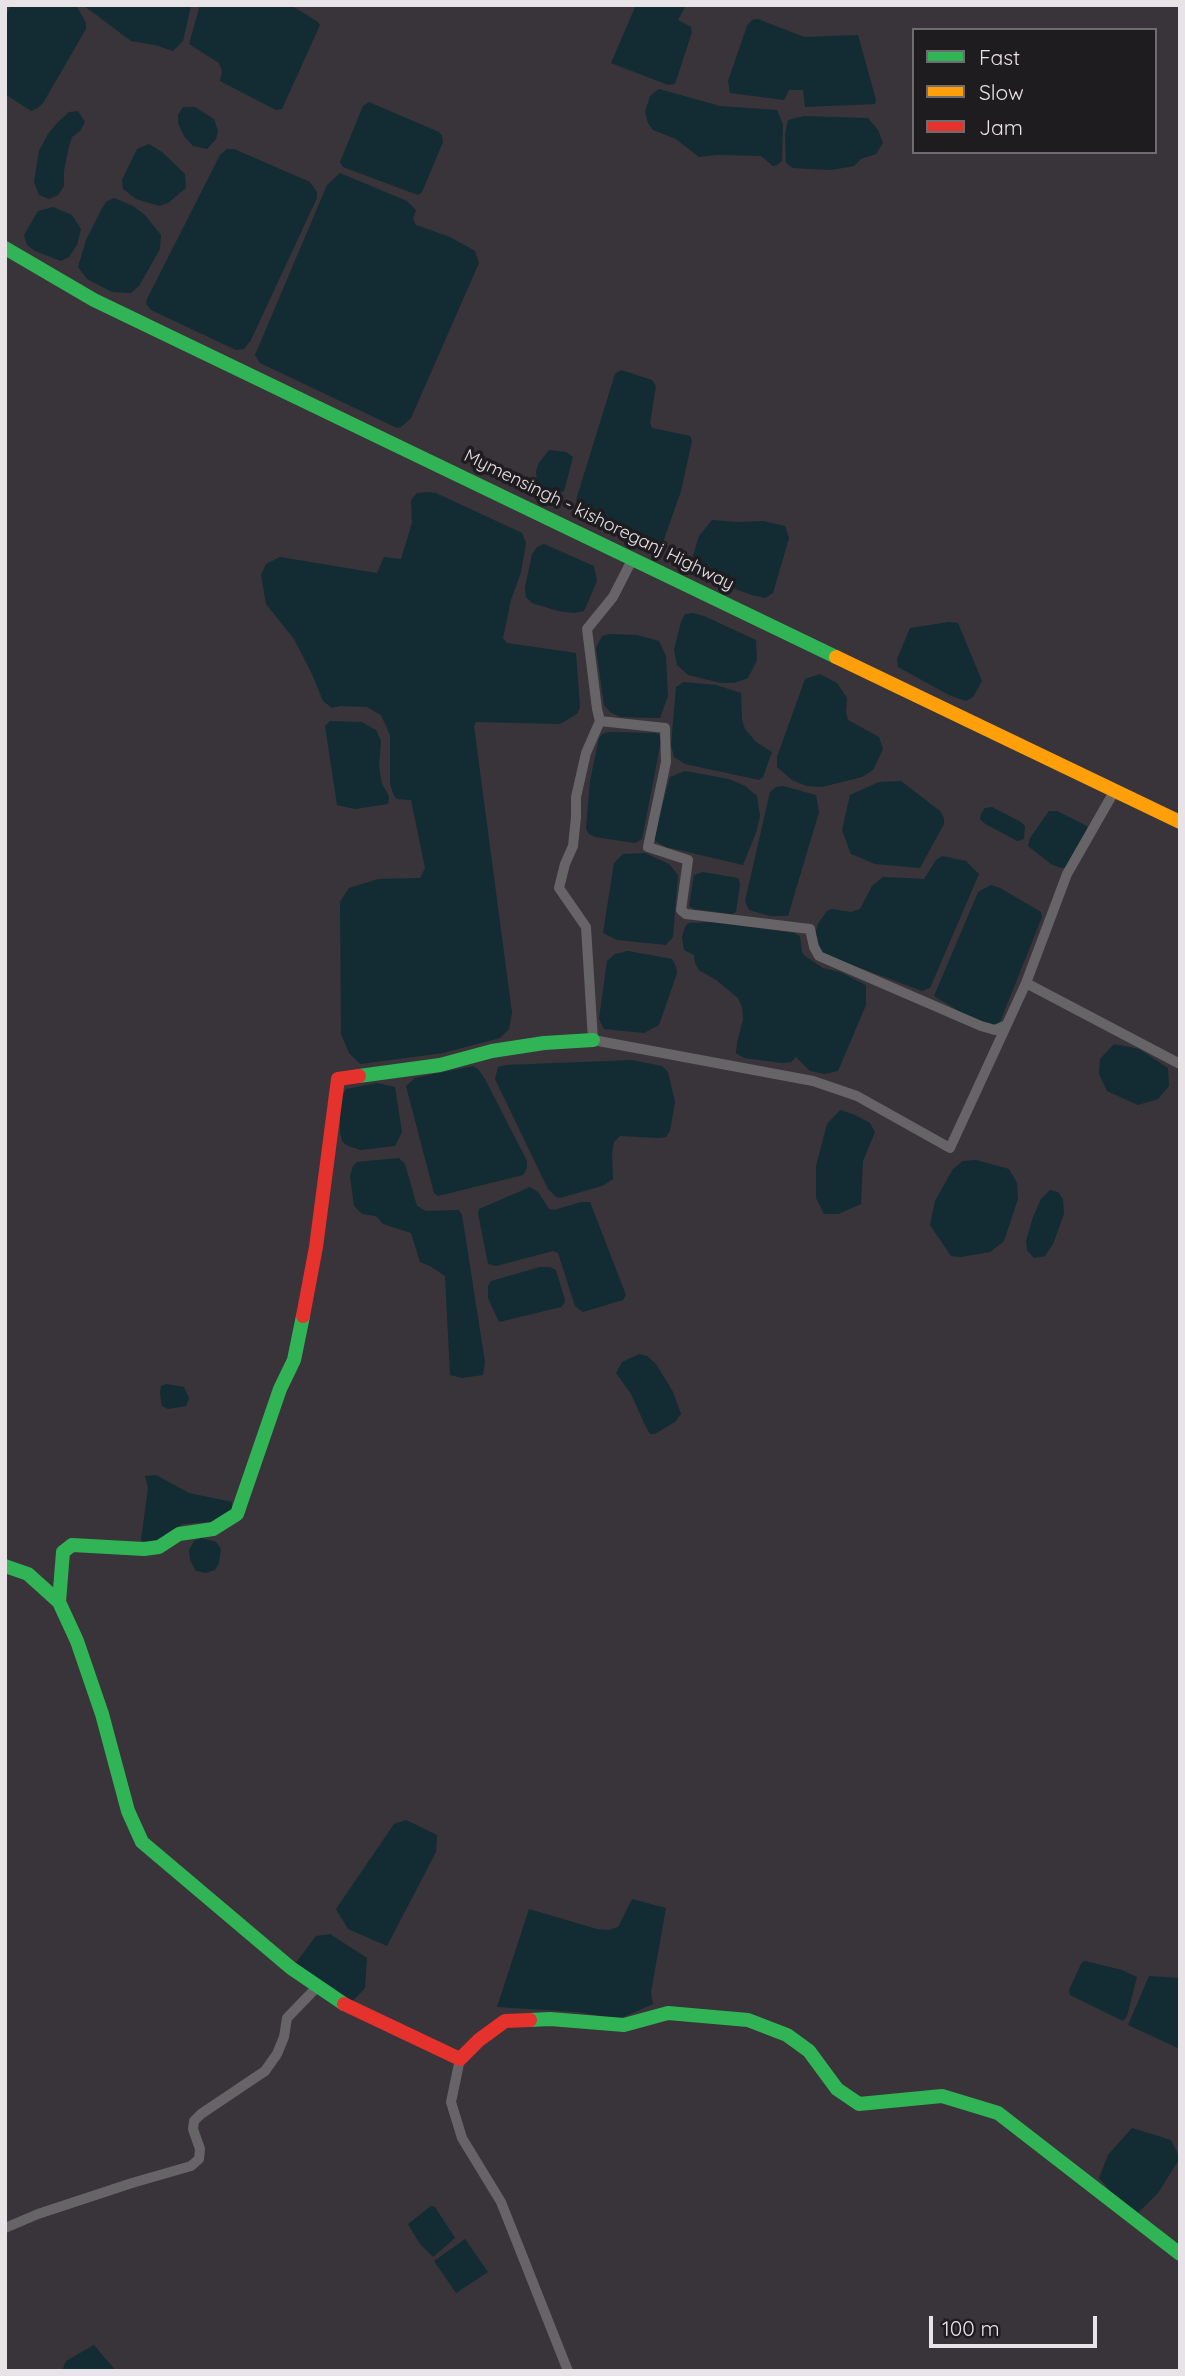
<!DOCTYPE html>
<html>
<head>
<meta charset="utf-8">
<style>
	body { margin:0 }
	#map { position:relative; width:1185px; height:2376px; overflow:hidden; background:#383439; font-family:Quicksand,sans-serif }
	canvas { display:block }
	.frame { position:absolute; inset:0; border:7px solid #e7e3e7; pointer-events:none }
	.legend { position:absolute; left:912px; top:28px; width:245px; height:126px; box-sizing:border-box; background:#1e1c1f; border:2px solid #6e6c6f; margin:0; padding:9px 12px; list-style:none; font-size:21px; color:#e7e3e7 }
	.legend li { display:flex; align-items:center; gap:14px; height:35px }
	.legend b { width:35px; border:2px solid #6e6c6f }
	.scale { position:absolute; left:929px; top:2316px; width:168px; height:32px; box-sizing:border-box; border:4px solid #e7e3e7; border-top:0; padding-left:9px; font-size:21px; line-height:24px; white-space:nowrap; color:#e7e3e7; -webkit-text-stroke:5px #1e1c1f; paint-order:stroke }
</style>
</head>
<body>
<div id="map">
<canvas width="1185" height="2376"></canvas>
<div class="frame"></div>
<ul class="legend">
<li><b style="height:9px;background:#30b455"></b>Fast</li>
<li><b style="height:9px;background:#ff9f0a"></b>Slow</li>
<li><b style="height:9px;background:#e5322d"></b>Jam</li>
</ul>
<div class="scale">100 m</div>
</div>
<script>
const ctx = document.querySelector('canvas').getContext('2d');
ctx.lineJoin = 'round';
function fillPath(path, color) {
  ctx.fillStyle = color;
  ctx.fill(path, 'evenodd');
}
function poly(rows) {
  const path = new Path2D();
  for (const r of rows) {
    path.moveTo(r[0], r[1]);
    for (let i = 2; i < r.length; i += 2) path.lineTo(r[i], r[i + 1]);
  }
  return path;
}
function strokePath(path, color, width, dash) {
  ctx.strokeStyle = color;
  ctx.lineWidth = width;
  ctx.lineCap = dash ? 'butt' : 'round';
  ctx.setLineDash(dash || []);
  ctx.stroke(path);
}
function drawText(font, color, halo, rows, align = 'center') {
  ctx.font = font + ' Quicksand,sans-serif';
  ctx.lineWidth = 7;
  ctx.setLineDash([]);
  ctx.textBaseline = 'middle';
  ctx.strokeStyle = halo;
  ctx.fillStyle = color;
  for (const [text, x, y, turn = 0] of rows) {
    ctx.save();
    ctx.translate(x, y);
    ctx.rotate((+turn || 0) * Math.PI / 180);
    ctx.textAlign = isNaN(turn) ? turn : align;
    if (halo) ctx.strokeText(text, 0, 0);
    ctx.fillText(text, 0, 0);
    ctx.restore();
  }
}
fillPath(poly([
	[11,5,76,5,86,23,86,29,43,103,38,108,31,111,5,94,5,17],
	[83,5,190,5,191,6,183,41,173,51,155,45,131,41],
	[200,5,291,5,318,22,320,25,282,109,276,110,220,81,222,71,219,63,189,44],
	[636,5,686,5,678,20,691,27,692,32,675,84,668,85,611,63],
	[758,19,804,37,858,35,876,100,875,104,805,107,803,90,789,90,784,100,730,93,728,81,747,26,752,20],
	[659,89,720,106,777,110,783,124,782,161,777,165,773,166,761,156,716,155,699,157,676,139,653,130,648,123,645,112,650,96],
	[369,102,439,132,442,136,443,142,422,192,418,195,343,167,340,162,363,106],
	[183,107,195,107,214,119,218,131,216,139,207,149,193,146,184,136,178,123,178,115],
	[78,111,85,122,80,131,72,137,69,146,64,171,64,186,58,195,49,199,39,195,34,182,39,151,48,134,57,123,69,112],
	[804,116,868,118,878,130,883,143,876,154,861,159,854,166,831,170,793,168,786,163,785,134,788,120],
	[149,144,162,152,185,174,186,188,168,203,159,206,136,199,123,189,122,180,137,149],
	[227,149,234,149,310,182,317,192,317,198,251,340,244,349,236,350,151,310,146,304,147,299,220,155],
	[340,173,407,201,416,210,413,219,416,225,450,237,475,251,479,263,411,418,401,427,397,428,260,363,255,355,327,185],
	[114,198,133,206,145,215,161,235,160,249,139,286,131,293,112,292,87,279,78,267,86,240,101,210,106,202],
	[53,207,72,215,81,229,77,245,69,257,61,261,35,251,27,245,24,235,38,211],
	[621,370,652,380,656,386,650,423,652,428,690,436,692,441,681,491,662,545,658,547,655,547,580,508,576,500,615,374],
	[549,450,566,452,573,457,564,491,558,494,538,488,537,485,536,471,539,463],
	[428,492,436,493,522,533,526,543,521,572,511,600,503,638,507,643,576,653,580,707,577,714,560,724,476,722,474,726,512,1013,509,1029,500,1038,443,1053,360,1064,349,1053,341,1034,340,902,349,888,378,879,420,878,425,868,411,800,397,799,394,796,390,784,390,735,381,715,367,707,340,706,332,708,323,701,312,674,294,639,266,604,261,575,266,564,280,557,377,573,384,557,401,559,412,523,411,500,417,493],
	[712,520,737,522,763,521,785,526,789,538,773,593,765,598,752,595,710,580,695,570,691,562,699,536],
	[544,544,594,566,597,581,584,611,574,613,558,611,532,603,526,597,525,587,532,554,537,547],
	[693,613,704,616,756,640,757,660,748,678,734,683,721,683,688,675,677,665,674,650,681,622,685,614],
	[949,622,958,623,982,681,973,697,966,701,949,695,898,667,897,659,910,628],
	[609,634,637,635,659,641,666,656,668,696,660,718,620,717,610,712,604,705,596,648,602,636],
	[820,674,837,683,847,698,846,712,848,720,879,737,883,749,873,770,862,777,822,787,807,786,792,780,777,767,777,757,805,679],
	[684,682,716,685,741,693,742,720,745,729,756,742,772,752,763,777,759,780,685,764,674,757,671,745,676,687],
	[330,721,362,722,376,730,381,741,379,766,382,784,389,796,388,804,355,809,337,805,325,726],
	[609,732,655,733,659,734,661,741,642,839,635,843,595,837,589,834,586,829,590,781,599,738,602,734],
	[685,771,729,779,745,786,757,796,760,816,757,830,743,865,666,847,655,841,655,832,670,777],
	[901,781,940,811,944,818,944,824,920,868,875,864,851,854,842,830,850,795,879,782],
	[783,786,816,795,819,812,788,916,770,916,749,910,745,901,770,792,776,787],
	[992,807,1021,822,1025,826,1024,839,1017,841,984,823,980,819,981,814,985,808],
	[1049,811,1057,811,1087,826,1088,834,1067,867,1061,868,1051,864,1028,846,1030,838],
	[645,853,669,864,678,875,673,937,666,945,617,940,603,933,614,863,623,854],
	[942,856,966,861,979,874,930,988,922,991,820,953,815,934,818,924,827,911,832,909,851,912,860,909,872,886,883,877,924,879,936,860],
	[703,872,738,878,740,884,736,912,732,914,694,909,689,906,694,875],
	[991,885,1000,888,1041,912,1042,917,1000,1022,993,1025,977,1022,934,996,978,892],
	[713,922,794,933,800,936,802,952,805,956,823,968,840,972,866,985,866,1005,838,1071,825,1074,810,1071,796,1057,791,1062,782,1063,744,1058,736,1053,737,1043,743,1019,742,1007,738,998,716,980,699,970,695,963,694,955,684,950,682,937,685,927,688,923],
	[628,951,672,959,676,966,677,973,659,1025,644,1033,604,1029,599,1019,607,961,615,954],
	[1114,1044,1139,1049,1168,1068,1169,1086,1158,1099,1138,1105,1107,1091,1099,1074,1100,1059],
	[632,1060,662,1066,668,1072,675,1102,670,1131,666,1137,659,1138,620,1136,614,1142,612,1153,613,1179,602,1186,560,1198,556,1197,548,1189,495,1079,498,1067,506,1065],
	[473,1066,478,1069,485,1079,527,1161,527,1168,523,1175,438,1196,434,1193,406,1086,415,1078],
	[377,1083,395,1087,402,1132,395,1146,360,1150,346,1145,342,1141,340,1132,340,1099,346,1089],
	[840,1110,855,1115,870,1123,875,1132,863,1161,861,1204,838,1214,824,1214,816,1198,816,1166,827,1124],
	[399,1158,405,1164,417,1206,426,1211,459,1210,462,1215,485,1362,483,1375,462,1378,450,1375,445,1276,430,1266,420,1262,411,1233,383,1224,376,1216,362,1214,354,1206,350,1176,353,1166,357,1162],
	[976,1160,1009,1169,1017,1183,1018,1199,1004,1241,990,1252,961,1257,951,1256,930,1225,935,1201,953,1169,963,1161],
	[530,1187,538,1192,549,1209,554,1210,581,1202,590,1202,626,1295,623,1300,583,1312,580,1310,575,1306,558,1253,553,1251,496,1266,488,1264,478,1213,479,1209],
	[1050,1190,1058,1192,1063,1199,1064,1214,1053,1244,1045,1256,1034,1258,1027,1250,1026,1241,1033,1217,1041,1199],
	[540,1267,550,1267,556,1270,565,1300,564,1304,561,1307,499,1322,488,1298,488,1286,491,1281],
	[639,1354,647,1356,656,1364,673,1392,681,1414,675,1422,655,1434,650,1434,645,1425,631,1394,616,1373,622,1362],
	[166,1384,184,1387,189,1398,186,1406,168,1409,162,1406,160,1394,161,1386],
	[156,1475,189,1493,232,1502,232,1514,222,1521,183,1524,167,1533,159,1542,149,1544,141,1540,148,1488,145,1476],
	[201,1538,216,1542,221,1549,219,1563,215,1570,206,1573,196,1571,190,1560,189,1550,194,1541],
	[406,1820,437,1835,436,1852,387,1946,348,1929,336,1909,394,1824],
	[632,1899,666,1908,651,1992,653,2004,619,2019,577,2012,497,2007,529,1909,597,1929,609,1930,618,1927],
	[330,1934,367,1958,365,1988,351,2003,295,1964,316,1936],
	[1085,1961,1122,1970,1137,1977,1127,2016,1123,2021,1070,1995,1069,1990,1082,1962],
	[1149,1976,1180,1978,1180,2049,1128,2025],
	[1132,2128,1171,2140,1180,2158,1158,2193,1138,2213,1118,2200,1099,2178,1108,2155],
	[431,2206,435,2207,455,2238,433,2257,420,2244,408,2224],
	[465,2239,488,2272,456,2293,434,2261],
	[94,2345,116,2371,62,2371,66,2361]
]), '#132b32');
strokePath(poly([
	[633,558,613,597,587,629,597,709,600,721,665,728,666,762,648,847,688,860,681,910,686,914,810,929,814,947,819,956,981,1026,995,1030,1004,1026],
	[600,721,586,753,576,797,576,817,573,846,565,864,559,888,586,927,593,1040,813,1081,857,1096,950,1148,1026,983],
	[1115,790,1067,874,1026,983,1180,1064],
	[460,2059,451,2102,462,2138,501,2202,568,2371],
	[5,2228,38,2214,132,2183,191,2166,199,2159,200,2149,193,2129,194,2121,201,2114,265,2071,277,2054,284,2037,287,2018,318,1986]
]), '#666466', 10);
strokePath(poly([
	[5,248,94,300,836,657],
	[359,1076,440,1065,492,1051,544,1043,593,1040],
	[5,1566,28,1574,59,1602,77,1641,102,1714,128,1811,142,1842,291,1968,344,2004],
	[59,1602,63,1552,72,1545,144,1549,159,1547,179,1534,213,1529,237,1514,280,1389,294,1360,303,1316],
	[530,2020,550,2019,624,2025,668,2013,748,2020,787,2035,809,2051,837,2089,859,2104,942,2096,998,2113,1180,2254]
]), '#30b455', 14);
strokePath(poly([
	[836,657,1180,822]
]), '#ff9f0a', 14);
strokePath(poly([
	[303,1316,316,1247,338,1079,359,1076],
	[344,2004,460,2059,479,2040,505,2021,530,2020]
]), '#e5322d', 14);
drawText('18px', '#e7e3e7', '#1e1c1f', [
	["Mymensingh - kishoreganj Highway",599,520,26]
]);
</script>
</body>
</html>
